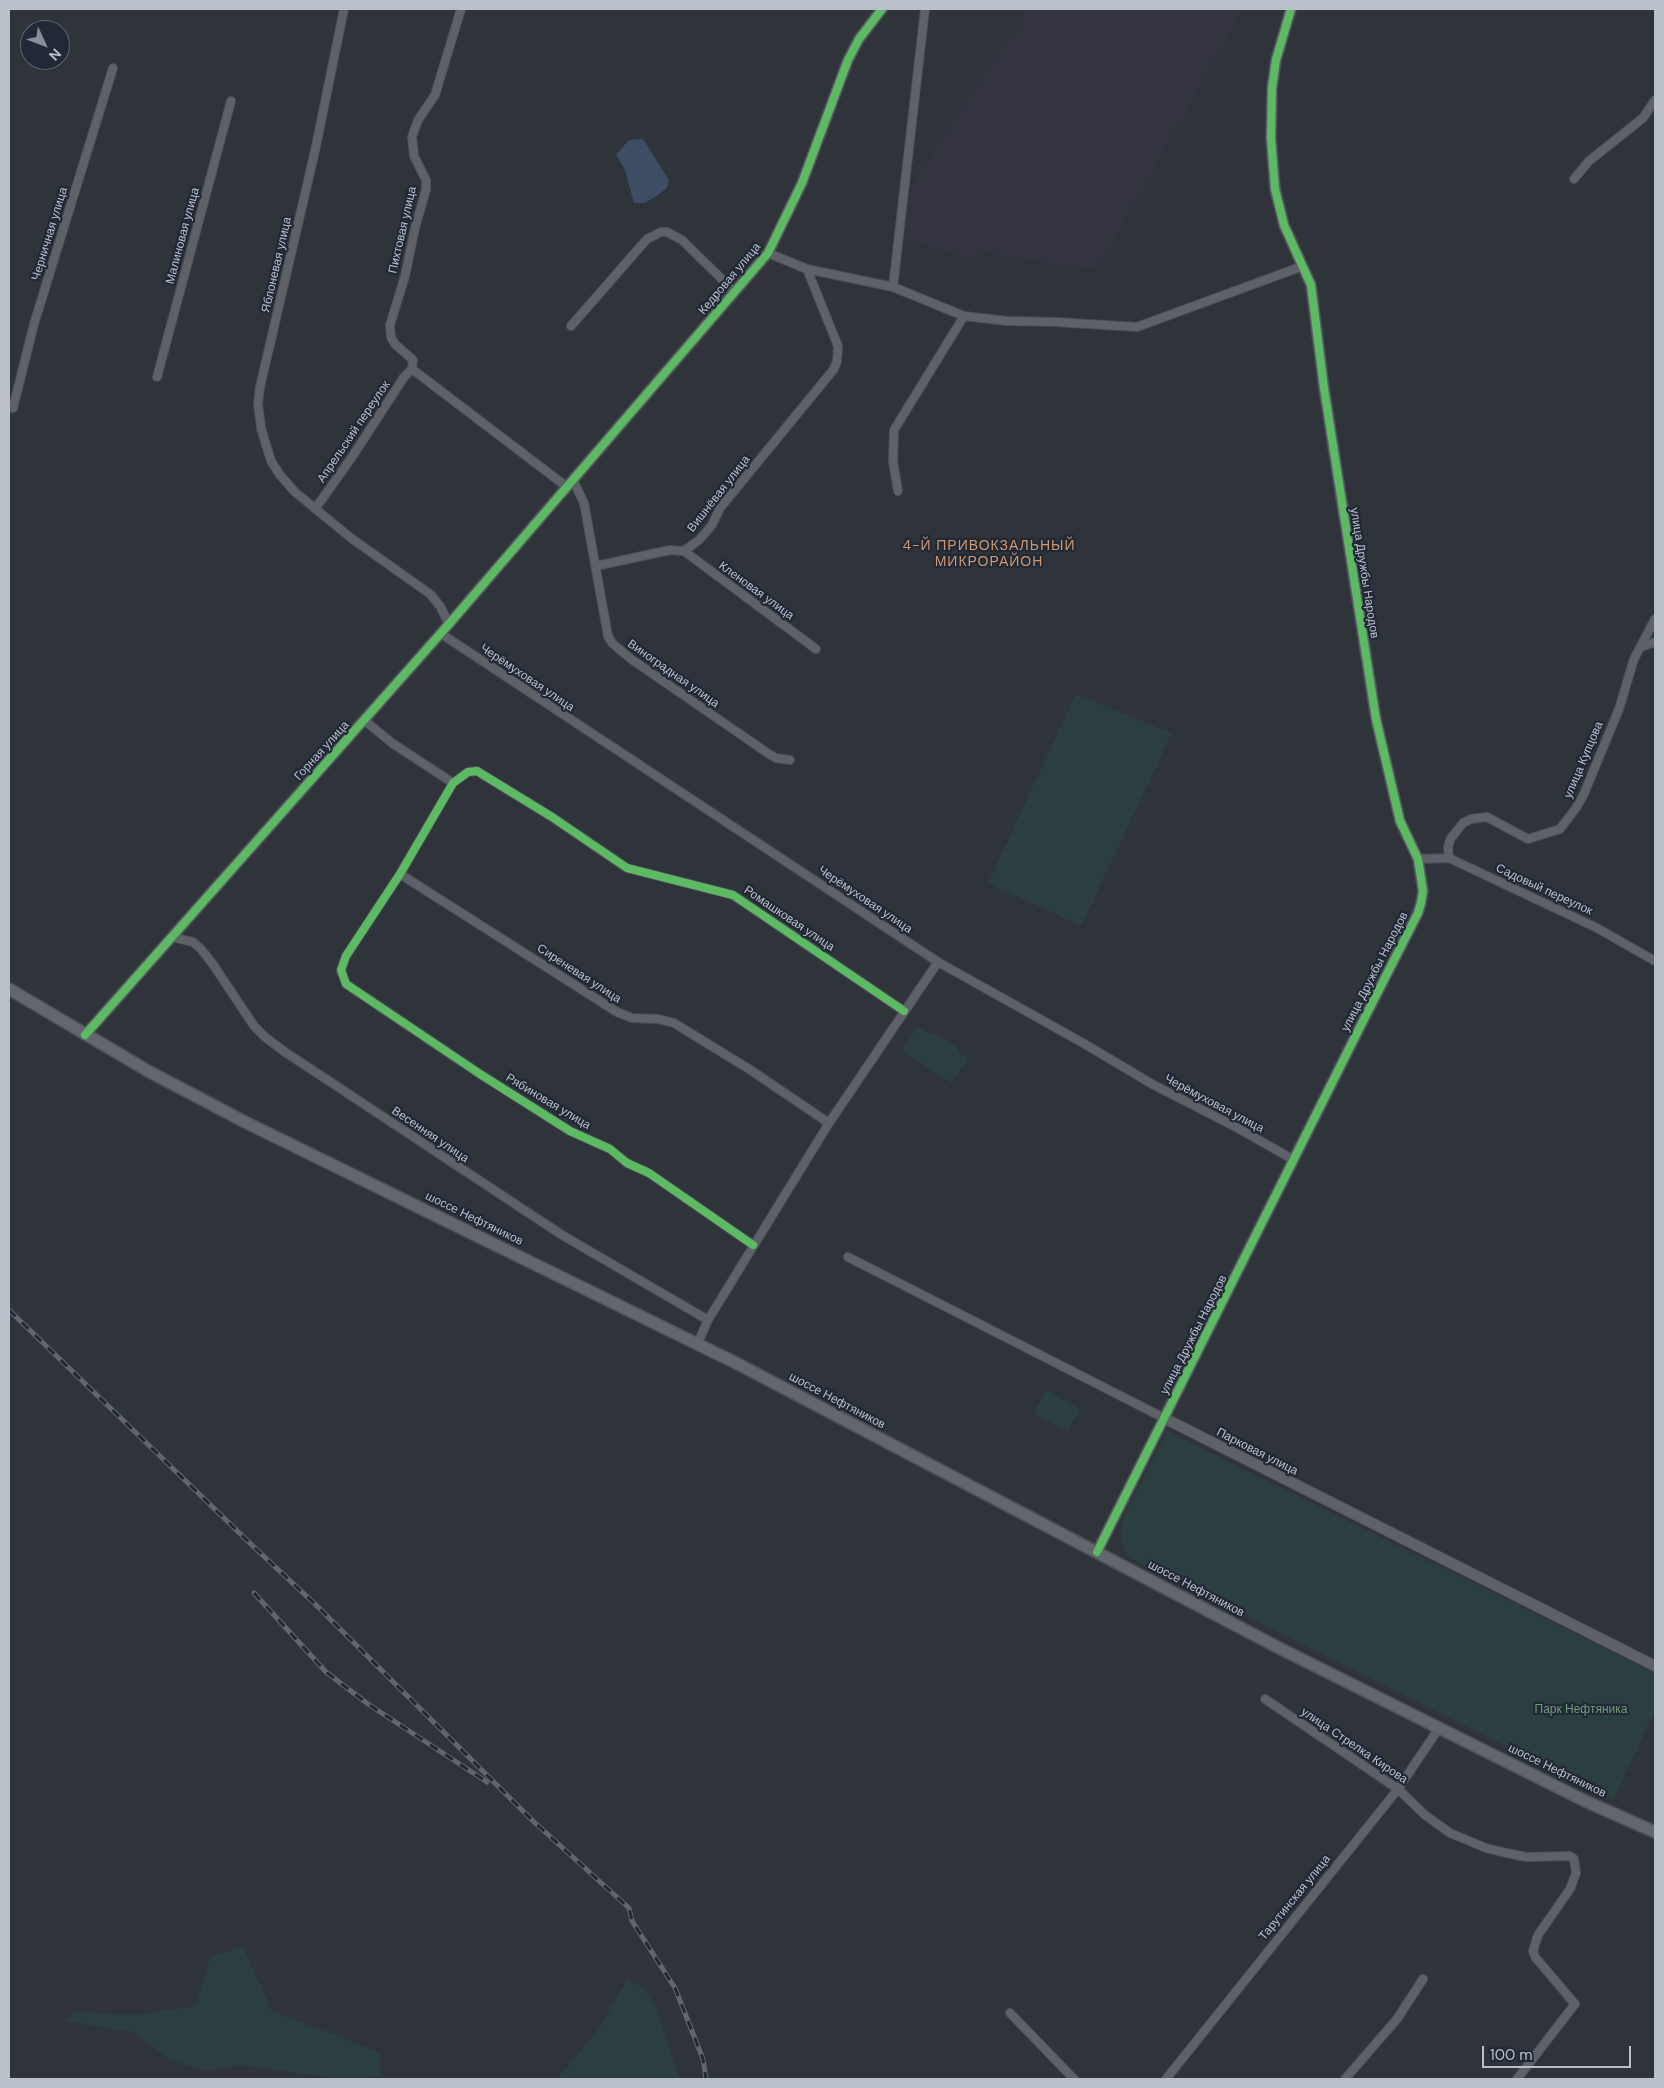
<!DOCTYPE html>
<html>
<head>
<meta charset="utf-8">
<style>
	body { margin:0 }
	#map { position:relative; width:1664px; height:2088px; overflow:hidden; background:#2e343a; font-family:"DM Sans",sans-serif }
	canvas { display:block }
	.frame { position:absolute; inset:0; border:10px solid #b9c0ca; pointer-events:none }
	.north { position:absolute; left:20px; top:20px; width:50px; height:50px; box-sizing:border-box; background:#212936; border:1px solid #5e6571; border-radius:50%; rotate:133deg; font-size:14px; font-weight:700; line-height:20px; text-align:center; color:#b9c0ca }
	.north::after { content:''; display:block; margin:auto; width:18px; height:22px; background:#888f98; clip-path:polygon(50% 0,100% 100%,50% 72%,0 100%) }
	.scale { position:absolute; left:1482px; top:2046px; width:149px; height:22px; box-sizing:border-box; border:2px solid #b9c0ca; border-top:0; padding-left:6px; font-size:15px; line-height:18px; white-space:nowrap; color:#b9c0ca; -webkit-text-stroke:4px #212936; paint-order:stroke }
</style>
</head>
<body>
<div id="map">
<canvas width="1664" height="2088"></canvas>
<div class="frame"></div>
<div class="north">N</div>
<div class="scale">100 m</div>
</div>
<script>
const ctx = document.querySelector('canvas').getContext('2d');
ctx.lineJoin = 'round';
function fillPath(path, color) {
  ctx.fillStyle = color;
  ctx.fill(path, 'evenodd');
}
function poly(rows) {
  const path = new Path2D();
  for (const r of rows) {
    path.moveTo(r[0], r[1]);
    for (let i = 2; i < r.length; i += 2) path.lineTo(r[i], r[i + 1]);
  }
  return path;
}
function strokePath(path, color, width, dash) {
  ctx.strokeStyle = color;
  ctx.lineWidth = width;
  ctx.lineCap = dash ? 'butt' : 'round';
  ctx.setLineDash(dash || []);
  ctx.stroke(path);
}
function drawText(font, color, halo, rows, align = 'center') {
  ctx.font = font + ' "DM Sans",sans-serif';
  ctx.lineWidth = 4.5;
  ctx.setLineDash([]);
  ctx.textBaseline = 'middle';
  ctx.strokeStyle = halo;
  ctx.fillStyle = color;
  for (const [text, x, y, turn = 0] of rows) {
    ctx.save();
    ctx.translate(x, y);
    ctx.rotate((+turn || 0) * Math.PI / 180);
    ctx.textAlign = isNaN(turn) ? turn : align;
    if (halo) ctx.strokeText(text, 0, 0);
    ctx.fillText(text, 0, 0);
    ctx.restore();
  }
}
fillPath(poly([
	[1031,9,1243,9,1101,263,1089,269,981,252,976,260,902,238,913,184,987,69]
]), '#343441');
fillPath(poly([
	[1076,694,1172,733,1081,926,988,883],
	[917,1026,929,1034,932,1032,958,1048,958,1052,968,1058,952,1083,902,1051],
	[1046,1390,1080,1409,1068,1431,1034,1413],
	[1167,1431,1655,1673,1655,1710,1613,1800,1129,1557,1121,1540,1123,1518],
	[242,1946,272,2011,379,2052,381,2076,344,2079,241,2065,206,2071,170,2060,133,2032,66,2021,75,2012,135,2015,196,2006,210,1958],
	[627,1979,645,1989,657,2010,679,2079,557,2079,598,2030]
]), '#2b3f41');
fillPath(poly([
	[643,139,669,180,667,188,655,197,645,203,634,203,625,170,616,155,629,140]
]), '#3d4d64');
const minor = poly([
	[344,9,315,151,260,387,258,403,261,428,271,461,280,475,295,492,351,538,430,594,440,606,449,624],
	[1574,179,1589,161,1643,118,1655,100],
	[768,253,807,269,893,287,964,316,1007,321,1056,322,1137,327,1303,266],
	[893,287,925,9],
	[571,326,647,239,661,232,667,232,682,240,735,292],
	[412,369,413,360,395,344,391,337,390,325,405,276,415,228,426,190,426,180,414,156,412,137,418,120,435,95,461,9],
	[412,369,567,487],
	[157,377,231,101],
	[13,408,34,324,113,68],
	[573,480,584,503,608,636,612,643,631,659,769,754,776,758,790,760],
	[898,491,893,461,894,430,964,316],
	[315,509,352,457,404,377,412,369],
	[684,551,699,540,712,525,720,508,834,369,837,361,838,346,807,269],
	[596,566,670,550,684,551,816,649],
	[440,633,938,962,1083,1043,1152,1084,1234,1126,1294,1160],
	[1641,647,1655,642],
	[364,720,392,743,453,783],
	[1449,858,1448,847,1451,838,1463,823,1471,819,1487,817,1528,839,1560,829,1576,808,1583,796,1619,709,1634,659,1655,619],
	[1418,859,1449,858,1597,928,1655,961],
	[400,874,617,1012,632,1018,658,1019,674,1023,749,1069,829,1123],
	[172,937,193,942,201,949,212,963,254,1026,265,1037,285,1052,562,1235,708,1320],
	[753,1245,649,1173,627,1163,610,1149,570,1131,480,1074,346,984,341,970,346,956,400,874,453,783,468,772,477,771,552,817,627,868,733,895,904,1011],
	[848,1257,1164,1418],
	[697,1345,708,1320,829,1123,938,962],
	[1265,1699,1398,1789,1425,1815,1450,1833,1486,1848,1506,1853,1527,1857,1570,1856,1574,1859,1576,1873,1570,1889,1538,1935,1533,1951,1535,1957,1575,2004,1517,2079],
	[1010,2013,1074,2079],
	[1166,2079,1398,1789,1439,1728],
	[1345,2079,1397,2019,1423,1979]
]);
const tertiary = poly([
	[85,1035,449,624,768,253,802,183,848,60,859,39,882,9],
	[1164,1418,1655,1666],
	[1097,1552,1361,1025,1418,913,1421,903,1423,891,1418,859,1400,821,1376,719,1324,388,1311,285,1284,225,1275,189,1271,138,1272,88,1276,60,1291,9]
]);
const secondary = poly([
	[9,989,148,1071,245,1122,738,1364,1279,1648,1585,1801,1655,1832]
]);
strokePath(minor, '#4c5055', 10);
strokePath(tertiary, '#4c5055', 12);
strokePath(secondary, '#4c5055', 14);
strokePath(minor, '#5e6268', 8);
strokePath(tertiary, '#5e6268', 10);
strokePath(secondary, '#62666d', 11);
const rail = poly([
	[9,1310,255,1548,315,1604,533,1821,629,1908,632,1921,675,1988,703,2059,706,2079],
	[254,1593,326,1672,368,1704,487,1782]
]);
strokePath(rail, '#62666c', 5);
strokePath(rail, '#212936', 3, [9]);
strokePath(poly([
	[85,1035,449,624,768,253,802,183,848,60,859,39,882,9],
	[753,1245,649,1173,627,1163,610,1149,570,1131,480,1074,346,984,341,970,346,956,400,874,453,783,468,772,477,771,552,817,627,868,733,895,904,1011],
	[1097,1552,1361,1025,1418,913,1421,903,1423,891,1418,859,1400,821,1376,719,1324,388,1311,285,1284,225,1275,189,1271,138,1272,88,1276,60,1291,9]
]), '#5cba63', 8);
drawText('12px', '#b9c0ca', '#212936', [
	["Пихтовая улица",403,230,-77],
	["Черничная улица",50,234,-73],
	["Малиновая улица",183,236,-75],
	["Яблоневая улица",277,265,-77],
	["Кедровая улица",730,279,-50],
	["Апрельский переулок",354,432,-56],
	["Вишнёвая улица",719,494,-52],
	["улица Дружбы Народов",1364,573,81],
	["Кленовая улица",756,591,36],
	["Виноградная улица",673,674,35],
	["Черёмуховая улица",527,678,34],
	["Горная улица",322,751,-48],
	["улица Купцова",1584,760,-67],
	["Садовый переулок",1544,890,25],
	["Черёмуховая улица",865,900,34],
	["Ромашковая улица",789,919,34],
	["улица Дружбы Народов",1375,972,-63],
	["Сиреневая улица",579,974,33],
	["Рябиновая улица",548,1102,31],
	["Черёмуховая улица",1214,1104,28],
	["Весенняя улица",430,1135,34],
	["шоссе Нефтяников",474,1219,26],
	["улица Дружбы Народов",1194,1335,-63],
	["шоссе Нефтяников",837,1401,28],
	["Парковая улица",1257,1452,27],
	["шоссе Нефтяников",1196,1589,28],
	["улица Стрелка Кирова",1354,1746,34],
	["шоссе Нефтяников",1557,1771,26],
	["Тарутинская улица",1295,1898,-51]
]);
drawText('12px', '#719a7a', '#212936', [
	["Парк Нефтяника",1581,1710]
]);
ctx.letterSpacing = '1px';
drawText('14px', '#d0976e', '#212936', [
	["4-Й ПРИВОКЗАЛЬНЫЙ",989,546],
	["МИКРОРАЙОН",989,562]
]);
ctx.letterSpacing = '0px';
</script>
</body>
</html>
